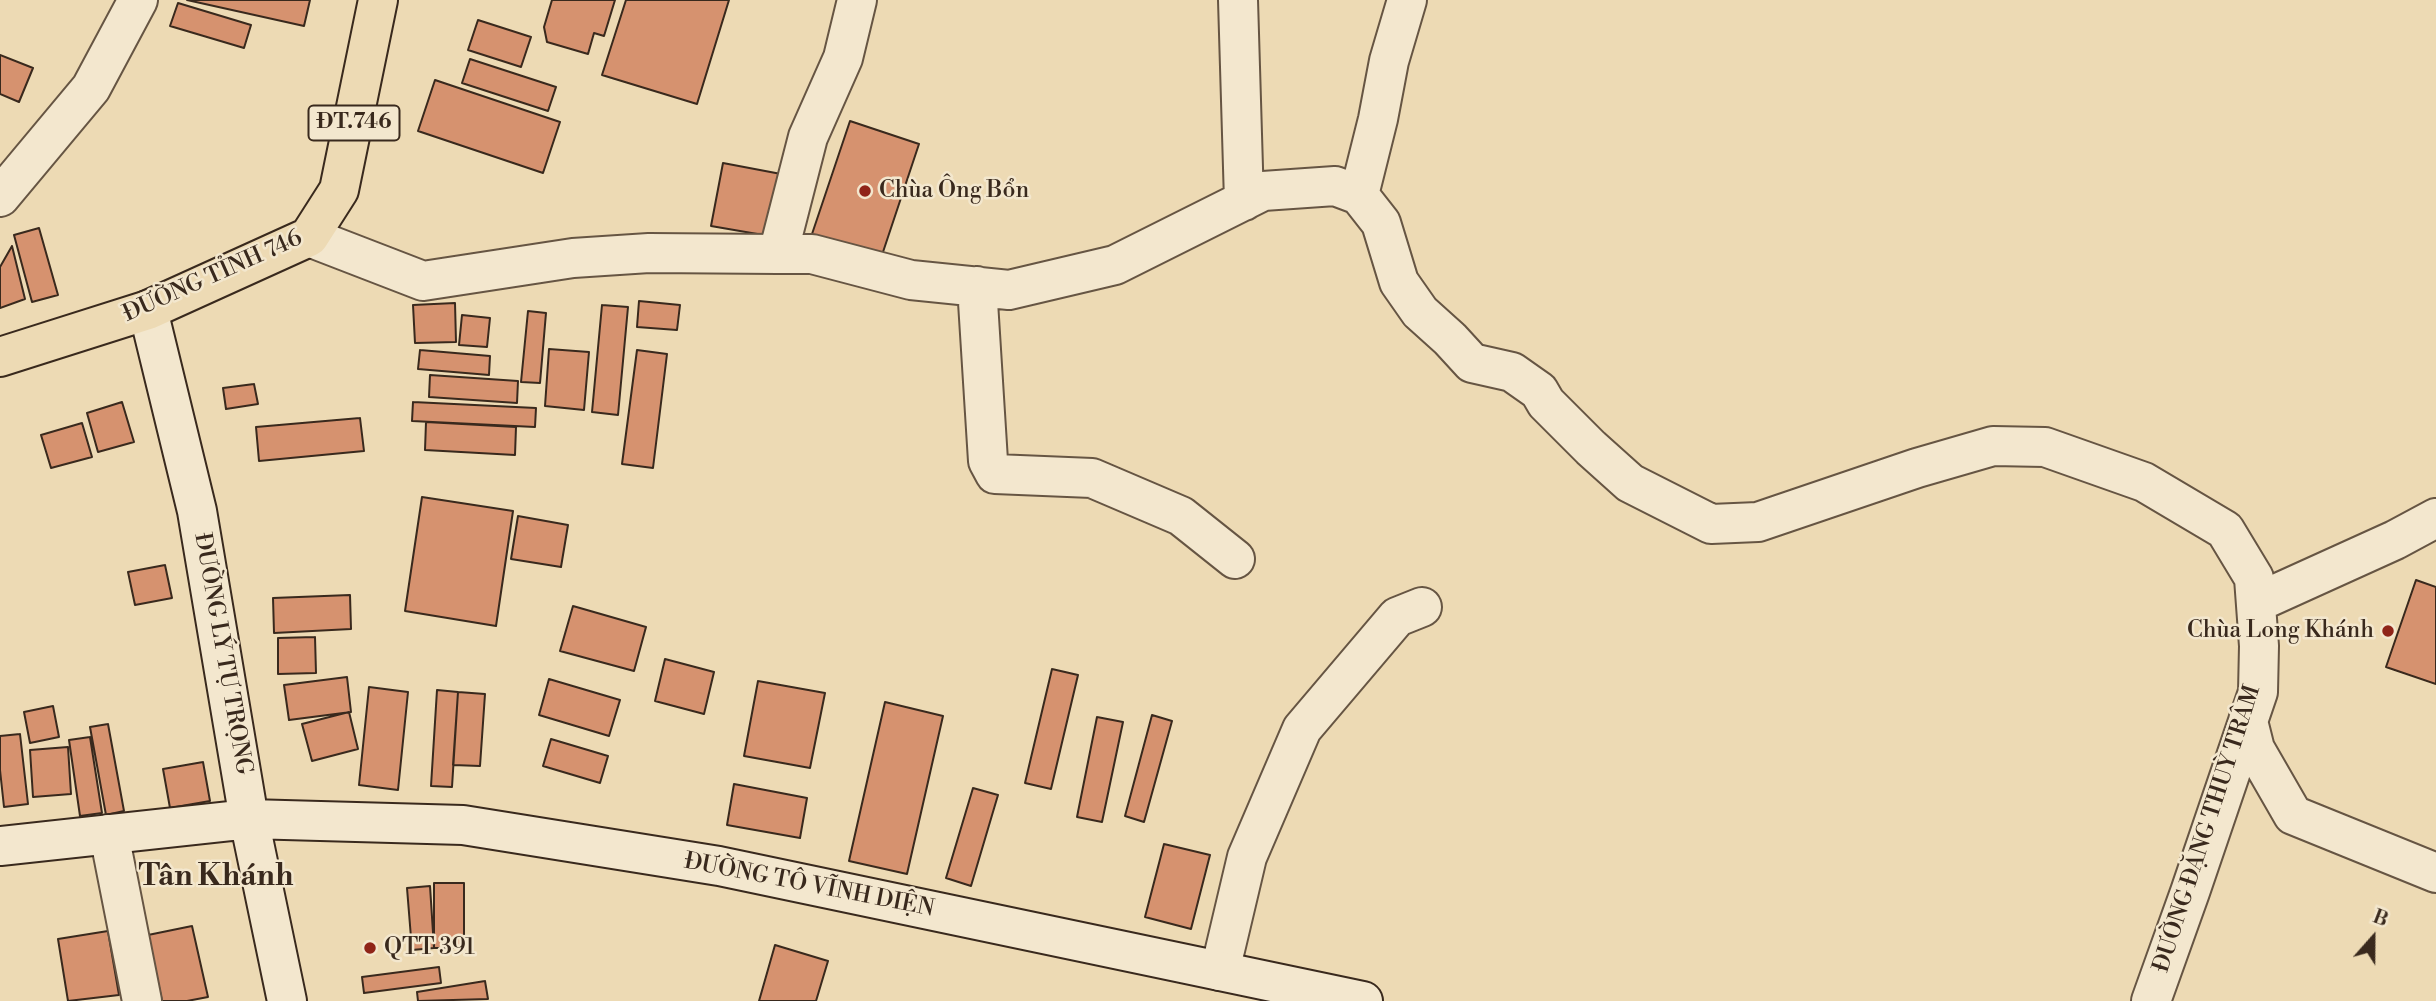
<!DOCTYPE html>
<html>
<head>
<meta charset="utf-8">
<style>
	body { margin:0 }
	#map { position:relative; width:2436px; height:1001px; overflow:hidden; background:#eddab4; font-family:"Libre Bodoni",serif }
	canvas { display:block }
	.north { position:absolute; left:2338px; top:903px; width:70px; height:70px; -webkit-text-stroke:5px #f3e7ce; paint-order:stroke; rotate:21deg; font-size:19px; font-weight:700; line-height:28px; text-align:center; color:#39291d }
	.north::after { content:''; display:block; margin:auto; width:24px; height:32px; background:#39291d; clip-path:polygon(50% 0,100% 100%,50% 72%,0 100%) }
</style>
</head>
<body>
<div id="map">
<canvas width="2436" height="1001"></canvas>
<div class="north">B</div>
</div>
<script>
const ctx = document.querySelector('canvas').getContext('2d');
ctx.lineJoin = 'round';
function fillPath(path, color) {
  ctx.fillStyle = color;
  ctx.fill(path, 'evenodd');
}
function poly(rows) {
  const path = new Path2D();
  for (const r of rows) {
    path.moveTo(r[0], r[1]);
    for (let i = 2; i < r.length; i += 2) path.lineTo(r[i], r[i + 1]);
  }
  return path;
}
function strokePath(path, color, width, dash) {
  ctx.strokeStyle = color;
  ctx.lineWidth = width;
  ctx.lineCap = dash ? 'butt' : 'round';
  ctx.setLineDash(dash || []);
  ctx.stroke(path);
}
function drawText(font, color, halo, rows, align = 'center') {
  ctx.font = font + ' "Libre Bodoni",serif';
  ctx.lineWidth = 5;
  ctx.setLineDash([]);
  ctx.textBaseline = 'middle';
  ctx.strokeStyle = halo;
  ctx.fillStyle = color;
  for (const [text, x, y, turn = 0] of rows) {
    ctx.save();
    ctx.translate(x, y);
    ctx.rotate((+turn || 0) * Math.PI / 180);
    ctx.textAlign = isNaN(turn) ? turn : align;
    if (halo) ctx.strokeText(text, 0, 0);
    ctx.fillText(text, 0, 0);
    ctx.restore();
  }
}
const building = poly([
	[187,0,310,0,304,26,187,0],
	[552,0,615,0,604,36,594,33,588,54,547,42,544,27,552,0],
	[626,0,729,0,697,104,602,75,626,0],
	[178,3,251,25,244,48,170,26,178,3],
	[478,20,531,37,521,67,468,50,478,20],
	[0,55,33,68,19,102,0,94,0,55],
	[470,59,556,87,548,111,462,83,470,59],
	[435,80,560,122,543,173,418,131,435,80],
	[850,121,919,144,880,261,811,237,850,121],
	[723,163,781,174,769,236,711,226,723,163],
	[39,228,58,295,32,302,14,235,39,228],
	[12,246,25,299,0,308,0,267,12,246],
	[639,301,680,305,677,330,637,327,639,301],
	[455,303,456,342,415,343,413,305,455,303],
	[602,305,628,307,618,415,592,412,602,305],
	[528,311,546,313,540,383,521,382,528,311],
	[462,315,490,318,487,347,459,345,462,315],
	[549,349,589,352,584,410,545,406,549,349],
	[420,350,490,356,489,375,418,369,420,350],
	[637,350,667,354,653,468,622,464,637,350],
	[430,375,518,381,517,403,429,397,430,375],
	[254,384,258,404,226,409,223,388,254,384],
	[122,402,134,442,98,452,87,413,122,402],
	[413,402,536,408,535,427,412,421,413,402],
	[360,418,364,451,259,461,256,427,360,418],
	[426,422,516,427,515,455,425,450,426,422],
	[82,423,92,457,51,468,41,435,82,423],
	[422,497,513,511,496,626,405,611,422,497],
	[518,516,568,525,561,567,511,559,518,516],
	[165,565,172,598,135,605,128,572,165,565],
	[2416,580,2436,587,2436,684,2386,667,2416,580],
	[350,595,351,629,274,633,273,598,350,595],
	[573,606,646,627,634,671,560,651,573,606],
	[315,637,316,673,278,674,278,638,315,637],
	[665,659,714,672,704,714,655,701,665,659],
	[1052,669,1078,675,1051,789,1025,783,1052,669],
	[347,677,351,712,289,720,284,685,347,677],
	[549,679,620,700,609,736,539,715,549,679],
	[758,681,825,693,810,768,744,756,758,681],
	[369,687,408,692,398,790,359,785,369,687],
	[437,690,458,692,452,787,431,786,437,690],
	[458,692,485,694,480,766,453,765,458,692],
	[885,702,943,716,907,874,849,861,885,702],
	[53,706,59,737,30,743,24,712,53,706],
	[349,712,358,749,312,761,302,724,349,712],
	[1152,715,1172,721,1144,822,1125,816,1152,715],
	[1097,717,1123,722,1102,822,1077,817,1097,717],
	[108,724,124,811,106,815,90,727,108,724],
	[20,734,28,804,4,807,0,770,0,736,20,734],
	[90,737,102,813,80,816,69,740,90,737],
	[551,739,608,756,600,783,543,766,551,739],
	[68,747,71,794,33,797,30,750,68,747],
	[203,762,210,801,170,808,163,769,203,762],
	[734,784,807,798,800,838,727,825,734,784],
	[973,788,998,795,971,886,946,878,973,788],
	[1164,844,1210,855,1191,929,1145,917,1164,844],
	[434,883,464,883,464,948,434,948,434,883],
	[430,886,434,948,412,950,407,888,430,886],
	[192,926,208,997,187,1001,162,1001,148,935,192,926],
	[108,931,119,995,68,1001,58,939,108,931],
	[775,945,828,961,816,1001,759,1001,775,945],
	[439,967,441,983,364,993,362,977,439,967],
	[485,981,488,999,418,1001,417,992,485,981]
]);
fillPath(building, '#d6926f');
strokePath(building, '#39291d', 2);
const street = poly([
	[1238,0,1244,201],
	[1359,195,1378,119,1389,61,1407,0],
	[0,197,91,88,138,0],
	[309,237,423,281,573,258,649,253,778,254,812,254,911,280,1009,290,1115,265,1263,191,1335,186,1359,195,1381,223,1399,282,1420,312,1450,339,1472,363,1512,372,1539,391,1546,403,1591,448,1630,483,1711,524,1758,522,1917,468,1993,446,2045,447,2144,482,2225,530,2254,578,2259,646,2258,692,2190,892,2151,1001],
	[778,254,808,137,843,58,857,0],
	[977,286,988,461,995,474,1092,478,1181,516,1235,559],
	[2256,603,2395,540,2436,518],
	[2248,721,2255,749,2293,815,2436,873],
	[109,834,142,1001],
	[1220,971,1247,857,1302,729,1397,617,1422,607]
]);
const secondary = poly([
	[148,310,197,511,249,819,287,1001],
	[0,846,249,819,463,825,719,866,1363,1001]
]);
const primary = poly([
	[0,357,148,310,309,237,339,190,378,0]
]);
strokePath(street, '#665543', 42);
strokePath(secondary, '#39291d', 42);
strokePath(primary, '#39291d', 42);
strokePath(street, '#f3e7ce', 38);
strokePath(secondary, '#f3e7ce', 38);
strokePath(primary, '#eddab4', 38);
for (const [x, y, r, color] of [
	[865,191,7,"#8f2418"],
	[2388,631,7,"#8f2418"],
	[370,948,7,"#8f2418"]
]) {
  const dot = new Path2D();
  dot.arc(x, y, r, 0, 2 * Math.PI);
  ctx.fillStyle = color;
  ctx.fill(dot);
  strokePath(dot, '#f3e7ce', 2.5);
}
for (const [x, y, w] of [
	[354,123,91]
]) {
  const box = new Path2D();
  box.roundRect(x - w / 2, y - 17.5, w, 35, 5);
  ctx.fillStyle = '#f3e7ce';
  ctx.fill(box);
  strokePath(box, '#39291d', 2);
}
drawText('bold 21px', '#39291d', null, [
	["ĐT.746",354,123]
]);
drawText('23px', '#39291d', '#f3e7ce', [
	["Chùa Ông Bổn",879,191],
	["Chùa Long Khánh",2374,631,"right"],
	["QTT 391",384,948]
], 'left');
drawText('23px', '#39291d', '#f3e7ce', [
	["ĐƯỜNG TỈNH 746",213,277,-24],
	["ĐƯỜNG LÝ TỰ TRỌNG",222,654,80],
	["ĐƯỜNG ĐẶNG THUỲ TRÂM",2208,829,-72],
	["ĐƯỜNG TÔ VĨNH DIỆN",809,886,11]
]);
drawText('bold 30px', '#39291d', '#f3e7ce', [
	["Tân Khánh",216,878]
]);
</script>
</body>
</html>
